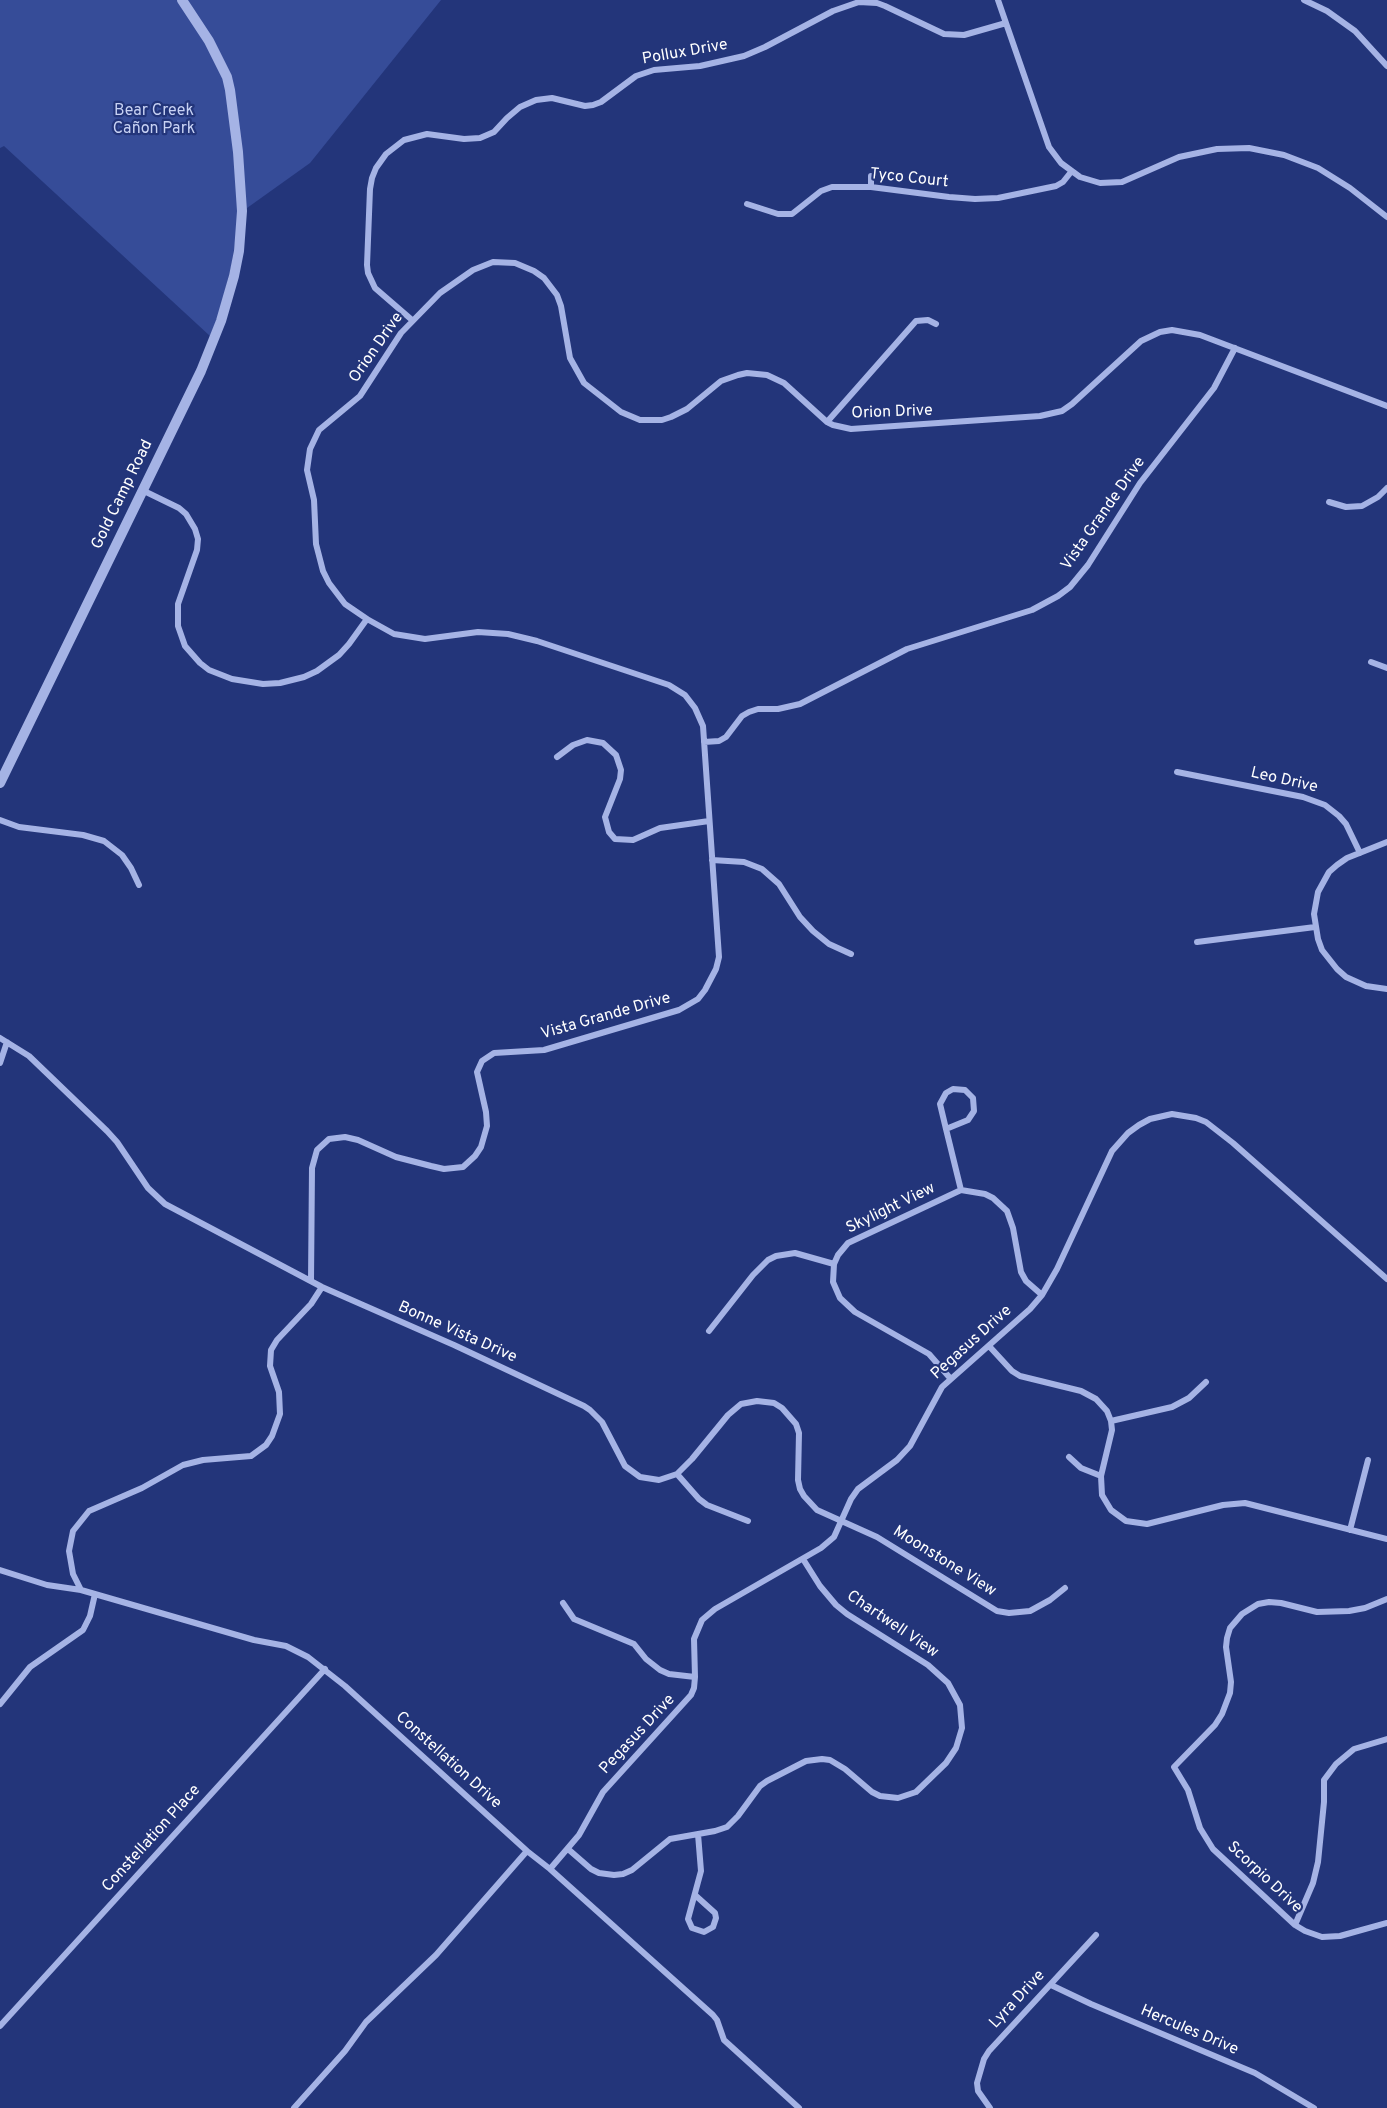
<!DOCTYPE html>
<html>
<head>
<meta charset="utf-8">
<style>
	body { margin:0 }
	canvas { display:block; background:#23357a }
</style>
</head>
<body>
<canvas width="1387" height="2108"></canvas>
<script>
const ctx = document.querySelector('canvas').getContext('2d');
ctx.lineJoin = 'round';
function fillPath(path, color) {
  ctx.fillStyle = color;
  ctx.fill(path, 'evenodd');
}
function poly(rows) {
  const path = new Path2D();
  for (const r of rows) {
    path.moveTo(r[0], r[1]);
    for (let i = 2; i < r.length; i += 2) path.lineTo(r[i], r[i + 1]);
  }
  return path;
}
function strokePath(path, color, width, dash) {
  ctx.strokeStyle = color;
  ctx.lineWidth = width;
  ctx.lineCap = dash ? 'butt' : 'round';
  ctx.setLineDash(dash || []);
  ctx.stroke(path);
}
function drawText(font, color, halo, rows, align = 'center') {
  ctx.font = font + ' Overpass,sans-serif';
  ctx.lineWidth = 4.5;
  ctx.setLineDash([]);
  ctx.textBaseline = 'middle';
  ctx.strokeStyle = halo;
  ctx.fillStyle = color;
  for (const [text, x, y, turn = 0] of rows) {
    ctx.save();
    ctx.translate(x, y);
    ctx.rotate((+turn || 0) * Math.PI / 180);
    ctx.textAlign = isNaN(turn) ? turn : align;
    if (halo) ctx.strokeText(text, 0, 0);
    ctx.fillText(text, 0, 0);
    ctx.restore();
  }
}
fillPath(poly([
	[0,0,441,0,310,163,247,208,238,226,231,267,219,314,210,336,4,146,0,148]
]), '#364c98');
strokePath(poly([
	[998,0,1049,147,1061,163,1080,177,1100,183,1122,182,1179,157,1217,149,1249,148,1284,155,1318,168,1350,188,1387,217],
	[1304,0,1327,11,1355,31,1387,66],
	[871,176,871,187],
	[747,204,778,214,792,214,821,191,832,187,871,187,949,197,975,199,998,198,1056,186,1063,182,1071,172],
	[412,320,375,288,368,273,367,265,370,189,372,178,376,168,386,154,404,140,427,134,464,139,480,138,494,132,507,118,520,107,536,100,552,98,585,106,593,105,601,102,636,76,654,70,700,66,744,56,765,47,833,11,859,2,877,3,885,6,944,34,964,35,1006,23],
	[827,422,916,321,928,320,936,324],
	[142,490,179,508,186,514,195,529,198,539,197,550,178,604,178,626,185,646,200,663,209,670,232,679,263,684,280,683,304,677,317,671,339,655,349,644,367,619],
	[1329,502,1346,507,1362,506,1378,497,1387,488],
	[1371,662,1387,668],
	[704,742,719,741,726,737,742,716,749,712,758,709,778,709,800,704,907,649,1032,610,1058,596,1070,587,1088,565,1140,483,1214,388,1235,348],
	[557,757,573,745,587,740,603,743,616,755,621,770,620,779,605,817,609,832,615,839,633,840,660,828,709,821],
	[1177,772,1303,797,1325,805,1339,816,1346,824,1360,853],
	[0,820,19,827,83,835,104,841,122,855,131,868,139,885],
	[1387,842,1347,858,1337,865,1329,872,1318,892,1314,914,1318,939,1322,950,1337,969,1346,977,1366,986,1387,989],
	[712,860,744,862,762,869,779,884,800,917,813,931,829,944,851,954],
	[1197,942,1315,927],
	[0,1038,29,1056,107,1131,117,1142,148,1188,165,1204,322,1287,454,1345,584,1406,590,1410,602,1422,625,1466,640,1477,659,1480,677,1474,692,1459,728,1415,741,1404,757,1401,774,1403,782,1408,796,1424,799,1433,798,1480,800,1489,804,1496,817,1510,877,1537,997,1611,1009,1613,1030,1611,1050,1600,1065,1588],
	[0,1063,7,1042],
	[946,1129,968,1120,974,1111,973,1098,965,1090,953,1089,946,1093,940,1104,946,1129,961,1190],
	[311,1281,312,1168,317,1150,329,1139,345,1137,358,1140,396,1157,431,1166,444,1169,463,1167,475,1156,481,1147,487,1126,486,1112,477,1072,482,1061,494,1053,544,1050,679,1010,698,999,705,990,716,969,719,957,703,726,695,708,685,695,669,685,537,641,508,634,478,632,425,639,394,634,367,619,345,604,329,583,323,571,316,544,314,500,307,470,310,449,319,430,360,396,401,333,440,293,473,270,493,262,515,263,534,271,544,278,557,295,561,306,570,358,584,383,621,412,640,420,662,420,671,417,687,409,721,381,738,375,747,373,767,375,784,383,827,422,833,425,851,429,1040,416,1062,411,1072,404,1141,341,1160,332,1172,330,1200,335,1387,406],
	[709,1331,753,1275,768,1260,776,1256,795,1253,834,1264],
	[989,1346,1012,1371,1020,1376,1081,1391,1096,1399,1107,1411,1111,1421,1112,1430,1101,1476,1102,1495,1111,1510,1126,1521,1147,1524,1223,1505,1245,1503,1387,1539],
	[950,1378,929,1354,855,1312,840,1298,833,1282,834,1264,838,1255,848,1243,961,1190,985,1194,993,1198,1007,1211,1013,1228,1021,1272,1026,1281,1042,1295],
	[1111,1421,1172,1407,1189,1398,1206,1382],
	[1069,1457,1081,1468,1101,1476],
	[677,1474,699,1499,707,1505,748,1521],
	[1350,1530,1368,1460],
	[0,1570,47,1585,81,1590,254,1640,286,1646,308,1657,345,1686,527,1851,550,1869,713,2015,717,2020,724,2040,799,2108],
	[81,1590,73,1574,69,1551,73,1531,89,1511,142,1488,183,1465,203,1460,251,1456,266,1445,272,1436,280,1414,279,1392,270,1366,271,1350,277,1340,311,1304,322,1287],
	[1387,1599,1365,1608,1349,1611,1317,1612,1281,1603,1269,1602,1258,1604,1242,1614,1230,1628,1227,1638,1226,1647,1231,1682,1230,1693,1222,1714,1215,1725,1174,1767,1188,1790,1200,1828,1213,1849,1295,1925,1305,1931,1322,1937,1340,1936,1387,1923],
	[563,1603,574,1619,634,1644,646,1659,660,1670,669,1674,695,1677],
	[0,1704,30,1667,83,1630,90,1616,95,1594],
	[568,1849,591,1869,599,1873,614,1875,623,1874,632,1870,670,1839,715,1831,727,1827,738,1816,760,1786,767,1781,806,1761,822,1759,830,1760,845,1769,872,1792,880,1796,898,1798,916,1792,946,1763,956,1748,962,1728,960,1705,948,1683,928,1665,847,1614,836,1605,820,1586,803,1559],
	[550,1869,579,1835,603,1792,691,1695,694,1688,695,1677,694,1639,702,1620,715,1609,821,1548,834,1537,851,1499,858,1489,897,1460,910,1446,942,1387,1030,1309,1042,1295,1057,1269,1112,1151,1128,1133,1139,1125,1150,1119,1172,1114,1196,1118,1206,1122,1233,1143,1387,1279],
	[695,1895,715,1913,716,1918,713,1927,704,1932,692,1928,688,1919,701,1871,698,1834],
	[1295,1925,1313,1883,1318,1862,1324,1802,1324,1780,1336,1764,1354,1749,1387,1739],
	[1051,1985,1091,2004,1255,2073,1314,2108],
	[0,2026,325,1669],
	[294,2108,345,2051,366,2022,436,1955,527,1851],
	[990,2108,978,2091,977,2083,984,2059,989,2051,1096,1935]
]), '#a5b3e5', 6);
strokePath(poly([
	[0,783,201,371,221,321,234,276,239,251,242,211,238,152,230,90,227,77,209,41,182,0]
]), '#a5b3e5', 10);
drawText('16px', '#fff', '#23357a', [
	["Pollux Drive",685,53,-10],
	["Tyco Court",909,179,6],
	["Orion Drive",377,348,-55],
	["Orion Drive",892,413,-2],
	["Gold Camp Road",123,495,-64],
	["Vista Grande Drive",1104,514,-55],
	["Leo Drive",1284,781,13],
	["Vista Grande Drive",606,1017,-16],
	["Skylight View",891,1209,-26],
	["Bonne Vista Drive",457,1333,24],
	["Pegasus Drive",972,1343,-42],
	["Moonstone View",944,1562,32],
	["Chartwell View",892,1625,34],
	["Pegasus Drive",638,1735,-47],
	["Constellation Drive",448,1761,42],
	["Constellation Place",152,1839,-48],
	["Scorpio Drive",1264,1878,43],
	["Lyra Drive",1018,2000,-47],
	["Hercules Drive",1189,2031,23]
]);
drawText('16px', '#c8d2f4', '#23357a', [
	["Bear Creek",154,112],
	["Cañon Park",154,130]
]);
</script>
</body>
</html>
